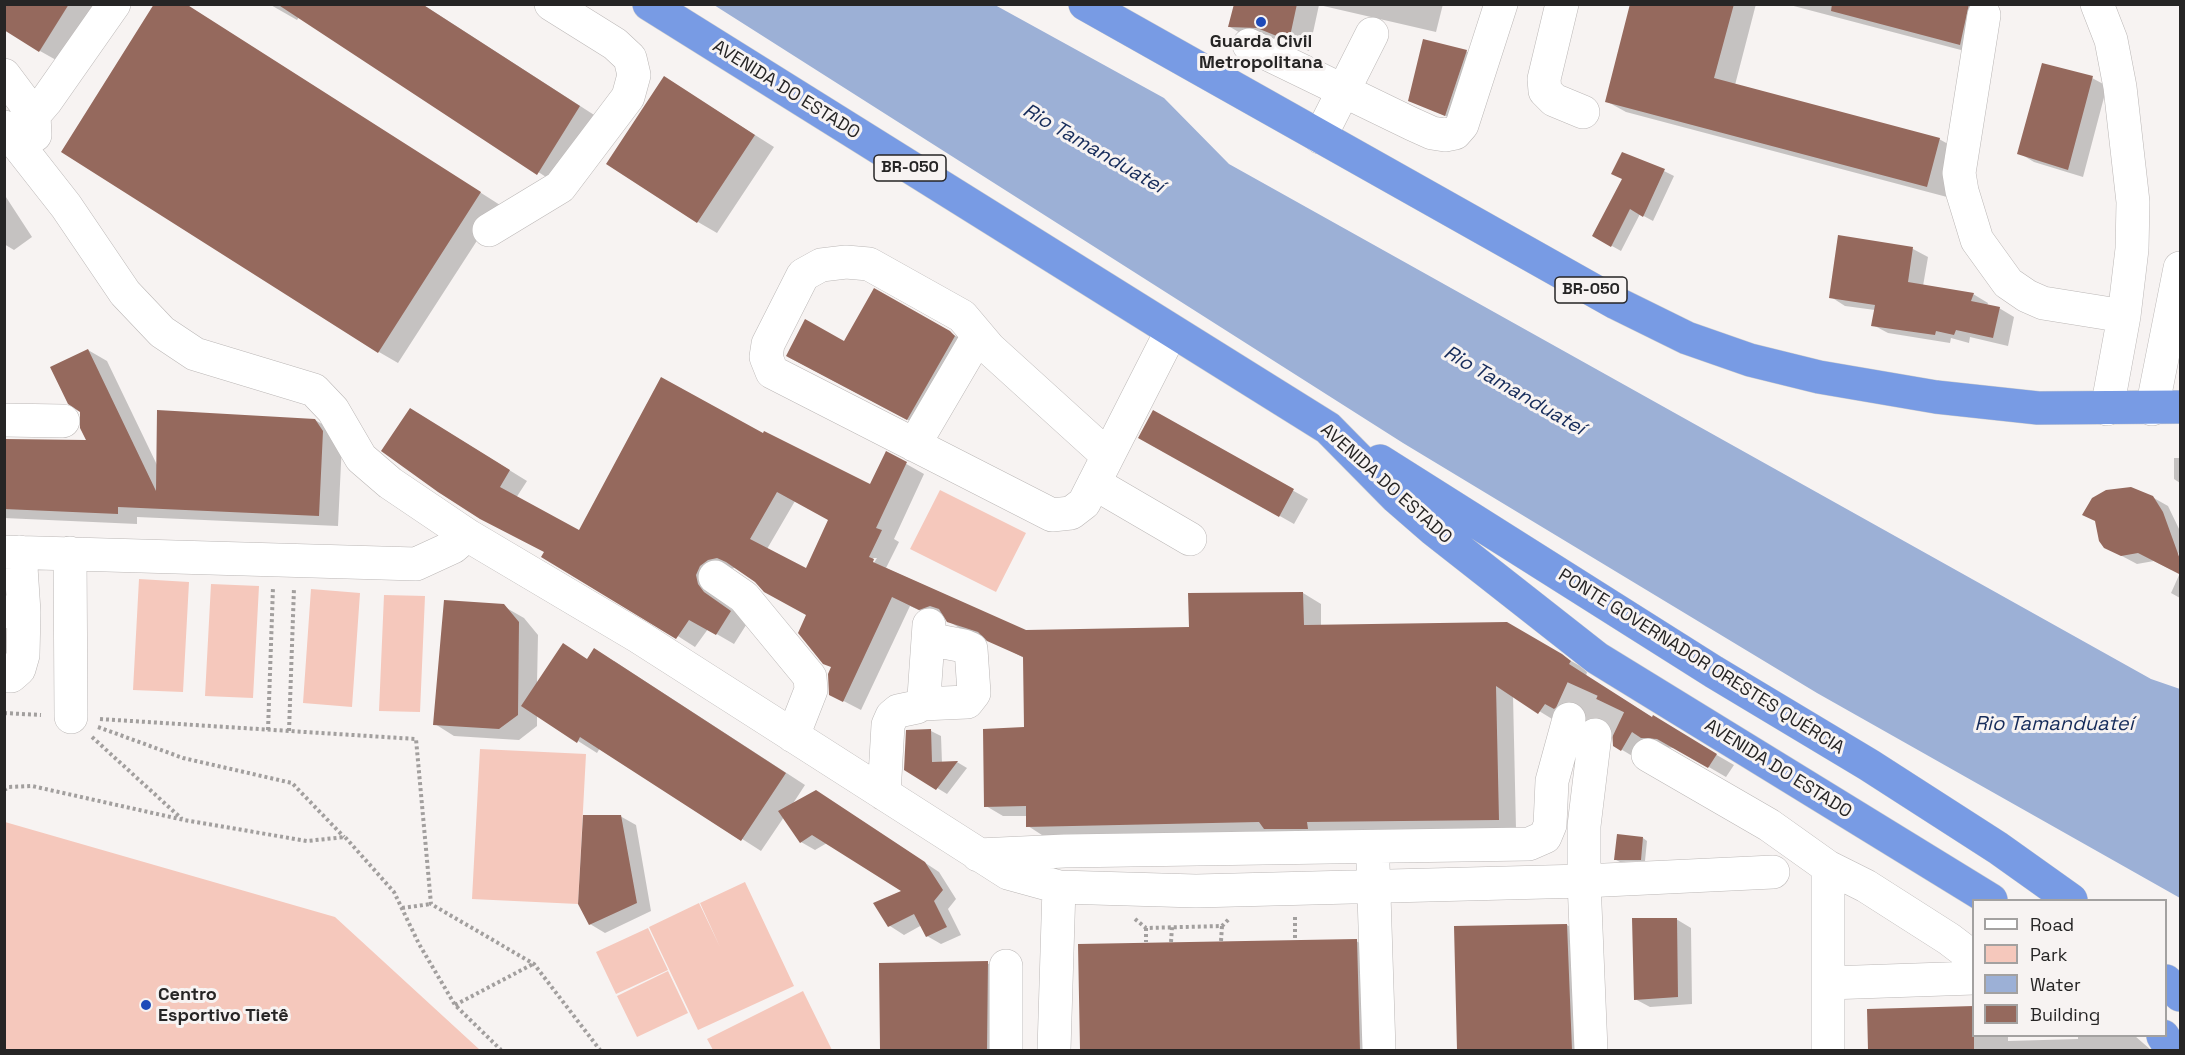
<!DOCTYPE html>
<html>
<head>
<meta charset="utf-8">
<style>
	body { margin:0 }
	#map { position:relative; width:2185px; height:1055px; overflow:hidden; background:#f7f3f2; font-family:"Space Grotesk",sans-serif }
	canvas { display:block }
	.frame { position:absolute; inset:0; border:6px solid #262525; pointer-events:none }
	.legend { position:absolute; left:1972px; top:899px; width:195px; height:138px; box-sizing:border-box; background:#f7f3f2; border:2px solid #a3a1a0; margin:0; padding:8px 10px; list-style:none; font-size:18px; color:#262525 }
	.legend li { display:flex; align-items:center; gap:12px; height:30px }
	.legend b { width:30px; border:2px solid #a3a1a0 }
</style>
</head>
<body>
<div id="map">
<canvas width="2185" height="1055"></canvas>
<div class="frame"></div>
<ul class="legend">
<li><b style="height:8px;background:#fff"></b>Road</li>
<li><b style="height:16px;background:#f5c8bc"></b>Park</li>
<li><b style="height:16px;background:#9cb0d6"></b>Water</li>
<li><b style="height:16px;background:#95695d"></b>Building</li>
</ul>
</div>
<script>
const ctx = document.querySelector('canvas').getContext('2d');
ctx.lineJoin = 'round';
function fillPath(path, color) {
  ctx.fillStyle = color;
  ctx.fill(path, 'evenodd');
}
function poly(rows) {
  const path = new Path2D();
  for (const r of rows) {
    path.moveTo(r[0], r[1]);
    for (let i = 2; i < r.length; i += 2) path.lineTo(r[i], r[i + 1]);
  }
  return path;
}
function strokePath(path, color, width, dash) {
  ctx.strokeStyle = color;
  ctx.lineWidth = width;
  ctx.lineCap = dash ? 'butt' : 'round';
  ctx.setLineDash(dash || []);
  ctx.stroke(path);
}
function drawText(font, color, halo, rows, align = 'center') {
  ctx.font = font + ' "Space Grotesk",sans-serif';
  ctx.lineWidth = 6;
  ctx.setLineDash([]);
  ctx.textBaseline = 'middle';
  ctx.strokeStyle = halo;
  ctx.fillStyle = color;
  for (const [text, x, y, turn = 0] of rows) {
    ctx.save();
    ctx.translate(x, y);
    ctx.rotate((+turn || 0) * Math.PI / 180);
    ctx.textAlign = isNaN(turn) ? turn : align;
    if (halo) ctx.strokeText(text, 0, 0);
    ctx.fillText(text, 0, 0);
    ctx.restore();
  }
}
fillPath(poly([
	[940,490,1026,533,996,592,910,549],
	[139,579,189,582,183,692,133,690],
	[211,584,259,586,253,698,205,696],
	[311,589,360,593,352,707,303,703],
	[384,595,425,596,420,712,379,711],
	[480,749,586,754,578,904,472,899],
	[5,822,335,917,480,1050,5,1050],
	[745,882,794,986,698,1030,649,927,699,903,720,947,700,903],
	[648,928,668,970,616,994,596,952],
	[668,971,688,1013,637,1037,617,996],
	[803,991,832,1050,713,1050,707,1039]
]), '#f5c8bc');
fillPath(poly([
	[714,5,995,5,1164,98,1229,164,2151,679,2180,689,2180,898,1817,693,1403,443]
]), '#9cb0d6');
fillPath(poly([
	[4,4,104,4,65,65,40,51],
	[185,4,500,205,398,363,379,352],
	[269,4,422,4,605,122,563,188,299,17,297,20],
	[1235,4,1443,4,1436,32,1319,5,1309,51,1278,38,1249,38,1230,27],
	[1640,4,1756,4,1735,85,1939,139,1959,150,1947,197,1626,112,1606,101],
	[1786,4,1987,4,1980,55],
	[1466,51,1476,57,1455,120,1409,100],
	[665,78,774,147,717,233,698,222],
	[2092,78,2107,86,2083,177,2034,162,2019,153],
	[1664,171,1674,176,1653,221,1640,214,1621,251,1594,236],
	[4,194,32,237,14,250,4,244],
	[1840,237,1913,249,1928,257,1923,286,1973,294,1988,303,1987,306,1999,308,2014,317,2008,346,1970,337,1969,343,1951,338,1950,343,1888,333,1873,325,1875,310,1845,306,1831,297],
	[874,290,970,344,927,430,788,357,845,343],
	[88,350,107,361,158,467,315,420,334,431,342,443,338,526,137,517,137,524,4,518,4,440,88,442],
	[1153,412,1308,499,1294,524,1140,437],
	[428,420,527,481,516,498,579,532,763,435,871,486,887,453,924,474,894,539,899,542,886,568,1026,631,1191,629,1303,593,1321,604,1321,626,1506,624,1580,666,1587,672,1586,676,1653,718,1734,765,1726,777,1676,748,1661,747,1639,760,1614,745,1613,726,1606,727,1588,717,1586,710,1557,722,1513,695,1516,829,1283,839,1271,831,1045,837,1028,826,1027,816,1003,816,986,806,1026,728,1024,658,987,638,966,632,948,621,945,617,938,619,910,606,861,710,830,694,833,667,808,615,735,568,724,570,716,597,748,622,734,644,708,629,695,647,546,552],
	[795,501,830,520,807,570,767,549],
	[873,558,877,558,870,569,868,567],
	[2174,458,2180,458,2180,483,2174,479],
	[2152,497,2168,506,2180,531,2180,550,2172,570,2154,561,2137,564,2105,547],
	[2180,573,2180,598,2171,593],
	[503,606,524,618,538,635,537,684,563,645,588,660,614,661,805,785,792,805,830,800,939,872,956,899,948,909,961,935,941,944,927,936,922,925,904,935,890,926,876,904,904,891,827,843,815,850,801,842,784,817,761,851,600,748,597,753,537,715,537,726,519,740,454,736,435,724],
	[931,731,941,736,942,763,957,762,967,768,947,794,906,769],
	[620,816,636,825,651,911,605,933,590,924],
	[1643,838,1647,841,1645,861,1620,862,1616,860],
	[1676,919,1691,928,1692,1004,1650,1007,1635,999],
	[1567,925,1586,936,1592,1050,1459,1050,1456,928],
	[1356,941,1376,952,1379,1050,1081,1050,1079,945],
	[987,963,1007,974,1008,1050,882,1050,881,964],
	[1869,1010,1974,1036,2008,1036,2008,1041,2078,1039,2078,1036,2135,1036,2151,1050,1870,1050]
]), '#0003');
fillPath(poly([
	[4,4,69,4,39,52,4,30],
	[154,4,186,4,481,192,378,353,61,152],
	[277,4,422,4,580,106,537,175],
	[1234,4,1297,4,1289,41,1257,28,1228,27],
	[1630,4,1734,4,1714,78,1940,138,1927,187,1605,102],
	[1832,4,1969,4,1960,45,1831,11],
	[1423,39,1467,50,1445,116,1408,101],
	[2042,63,2093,76,2068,170,2017,154],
	[664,76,755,135,697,223,606,164],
	[1622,152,1665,169,1643,217,1630,209,1611,247,1592,236,1622,179,1611,174],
	[1838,235,1913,247,1908,282,1974,293,1971,301,2000,307,1993,338,1956,330,1954,335,1936,331,1935,335,1871,326,1875,305,1829,298],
	[874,288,950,331,955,336,907,420,786,356,805,319,844,341],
	[88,349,156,491,157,410,315,419,323,431,319,516,118,507,118,514,4,509,4,439,86,440,80,428,80,412,68,404,50,367],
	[661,377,763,433,764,431,870,484,886,451,907,462,876,528,882,530,869,557,874,559,873,562,1026,630,1189,627,1188,593,1303,592,1304,625,1507,622,1562,654,1571,661,1569,664,1652,717,1653,715,1717,754,1708,768,1657,739,1641,738,1632,732,1621,751,1613,746,1612,728,1607,720,1597,716,1587,718,1583,706,1575,701,1564,701,1554,709,1545,704,1538,714,1496,686,1499,820,1307,822,1308,829,1264,829,1259,822,1026,827,1026,806,984,807,983,729,1024,727,1023,657,987,641,978,632,947,622,939,609,930,606,919,610,892,597,843,702,829,695,828,674,831,667,823,664,798,633,806,615,764,592,755,582,726,562,717,558,708,560,700,566,696,575,698,584,704,592,731,611,716,635,689,620,676,639,541,557,544,552,480,519,438,492,381,451,410,408,510,470,500,487,579,530],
	[777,492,828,520,806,568,750,539],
	[1153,410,1294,489,1279,517,1138,438],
	[2131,487,2153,496,2163,512,2181,562,2181,575,2138,553,2121,556,2104,548,2099,541,2095,521,2082,515,2092,498,2106,490],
	[444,600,504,604,519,622,518,715,499,729,433,725],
	[563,643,587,659,594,648,786,773,741,841,580,737,577,743,521,706],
	[931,729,932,762,958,761,936,790,904,770,906,730],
	[816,790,925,862,943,890,934,901,947,927,926,937,914,914,888,927,873,903,901,891,812,835,800,843,778,811],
	[583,815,621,815,637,903,589,925,578,904],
	[1617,834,1643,837,1641,860,1614,860],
	[1632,918,1677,918,1678,997,1634,1000],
	[1567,924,1572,1050,1457,1050,1454,926],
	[1357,939,1360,1050,1080,1050,1078,944],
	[988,961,987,1050,880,1050,879,963],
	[1974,1006,1974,1050,1868,1050,1867,1009]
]), '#95695d');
strokePath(poly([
	[1569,719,1588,677],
	[1595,735,1615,693]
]), '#cdcac9', 33, [33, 16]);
const minor = poly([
	[1562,4,1544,79,1545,91,1554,100,1583,112],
	[2097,4,2111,40,2120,87,2133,202,2132,249,2124,316,2107,409],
	[1984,15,1959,173,1962,191,1977,240,2008,283,2027,296,2043,303,2124,316],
	[1249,45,1412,124,1432,133,1445,135,1455,133,1462,125,1501,4],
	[4,75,34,115,35,135],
	[4,127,66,206,125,293,162,332,195,354,314,390,333,410,361,458,390,483,467,535,639,637,1008,873,1059,887,1196,891,1584,881,1584,826,1595,735],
	[11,132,34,115,46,101,114,4],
	[1320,137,1372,34],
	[489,230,560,187,628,97,634,75,630,58,615,44,551,4],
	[2152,409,2180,268],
	[4,420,63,421],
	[914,445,978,336],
	[1108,456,989,348,962,316,869,264,846,262,821,265,803,275,768,344,766,357,772,372,1052,515,1071,513,1084,503,1171,332],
	[1094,483,1190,539],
	[4,552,416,564,453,547,467,535],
	[70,553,71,717],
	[715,577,744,597,810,677,811,690,793,736],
	[4,612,24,612,20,552],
	[4,676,11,676,19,669,23,655,24,612],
	[922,704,967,702,974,693,971,649,964,646,928,639],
	[1648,755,1769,825,1828,867,1828,1050],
	[884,794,888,725,892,716,898,711,917,707,924,697,929,625],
	[978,855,1065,851,1529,844,1545,837,1550,825,1552,781,1569,719],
	[1373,864,1379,1050],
	[1828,867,1866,886,1949,939,1974,958],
	[1006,966,1006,1050],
	[1828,983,1974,978],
	[1054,1050,1059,887],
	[1591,1050,1584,881,1773,872]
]);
const highway = poly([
	[649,4,1328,428,1396,497,1434,530,1597,658,1991,900],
	[1085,4,1616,303,1687,338,1750,360,1819,377,1936,397,2038,408,2180,407],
	[1380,461,1714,672,1869,765,1998,848,2071,900],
	[2166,981,2180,995],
	[2163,1036,2172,1050]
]);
strokePath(minor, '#bbb7b6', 34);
strokePath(highway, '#cfcfcf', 34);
strokePath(poly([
	[4,713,41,715],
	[100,719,416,739,431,904,534,964,600,1050],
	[98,727,183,758,292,783,344,837],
	[268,730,273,587],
	[289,731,294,588],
	[92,737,182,819],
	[4,790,9,787,32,786,184,820,307,841,345,837,394,892,419,944,455,1005,501,1050],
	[402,908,431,904],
	[1295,917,1295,940],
	[1135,919,1146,928,1222,926,1229,919],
	[1146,928,1146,942],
	[1221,941,1222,926],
	[1171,942,1172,927],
	[455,1005,533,964]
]), '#a29f9e', 4, [3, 3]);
strokePath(minor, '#fff', 33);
strokePath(highway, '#789be4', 33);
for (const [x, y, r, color] of [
	[1261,22,6,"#1e4ab8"],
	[146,1005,6,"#1e4ab8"]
]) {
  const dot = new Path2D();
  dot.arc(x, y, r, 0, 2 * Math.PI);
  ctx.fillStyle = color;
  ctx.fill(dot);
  strokePath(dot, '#f7f3f2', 2);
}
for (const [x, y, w] of [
	[910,168,72],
	[1591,290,72]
]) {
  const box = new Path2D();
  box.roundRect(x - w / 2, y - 13, w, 26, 4.5);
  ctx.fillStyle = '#f7f3f2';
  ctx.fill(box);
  strokePath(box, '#262525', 1.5);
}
drawText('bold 16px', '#262525', null, [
	["BR-050",910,168],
	["BR-050",1591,290]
]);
drawText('bold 18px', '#262525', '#f7f3f2', [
	["Guarda Civil",1261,42],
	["Metropolitana",1261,63],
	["Centro",158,995,"left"],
	["Esportivo Tietê",158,1016,"left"]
]);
drawText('18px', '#262525', '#f7f3f2', [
	["AVENIDA DO ESTADO",786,90,32],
	["AVENIDA DO ESTADO",1386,484,42],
	["PONTE GOVERNADOR ORESTES QUÉRCIA",1701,662,32],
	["AVENIDA DO ESTADO",1778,769,32]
]);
drawText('italic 20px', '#152b5a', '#f7f3f2', [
	["Rio Tamanduateí",1093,149,30],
	["Rio Tamanduateí",1514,391,30],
	["Rio Tamanduateí",2054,725]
]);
</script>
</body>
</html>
